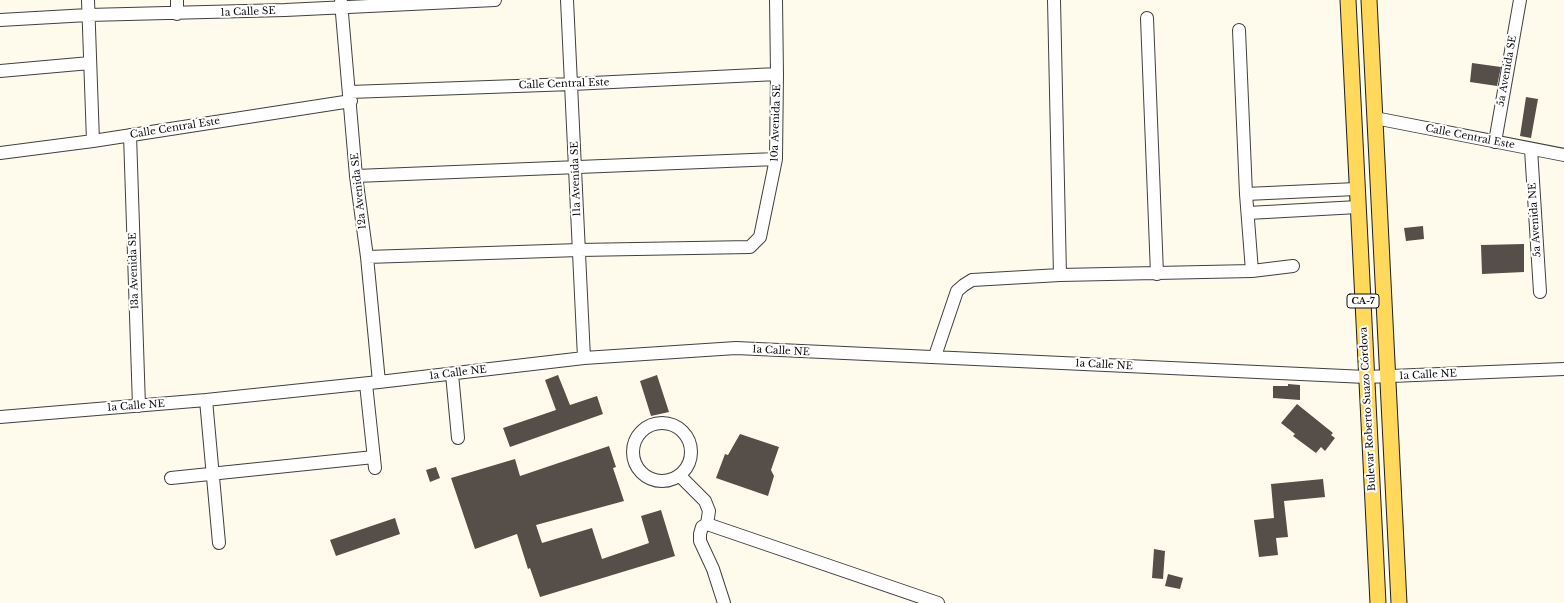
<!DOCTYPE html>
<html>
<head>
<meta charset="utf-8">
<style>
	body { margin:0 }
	canvas { display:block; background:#fffbec }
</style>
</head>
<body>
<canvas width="1564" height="603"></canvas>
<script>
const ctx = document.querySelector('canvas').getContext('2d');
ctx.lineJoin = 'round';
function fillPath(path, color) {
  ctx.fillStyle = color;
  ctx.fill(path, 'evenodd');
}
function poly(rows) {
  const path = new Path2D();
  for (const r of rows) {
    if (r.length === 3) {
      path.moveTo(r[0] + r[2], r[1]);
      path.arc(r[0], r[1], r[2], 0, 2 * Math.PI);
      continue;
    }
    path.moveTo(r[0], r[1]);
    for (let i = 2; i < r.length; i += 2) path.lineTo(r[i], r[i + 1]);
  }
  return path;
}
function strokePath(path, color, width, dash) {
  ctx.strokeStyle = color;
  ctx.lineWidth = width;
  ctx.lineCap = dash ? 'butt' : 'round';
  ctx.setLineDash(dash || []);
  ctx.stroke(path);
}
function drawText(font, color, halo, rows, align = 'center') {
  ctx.font = font + ' "Libre Baskerville",serif';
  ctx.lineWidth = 4;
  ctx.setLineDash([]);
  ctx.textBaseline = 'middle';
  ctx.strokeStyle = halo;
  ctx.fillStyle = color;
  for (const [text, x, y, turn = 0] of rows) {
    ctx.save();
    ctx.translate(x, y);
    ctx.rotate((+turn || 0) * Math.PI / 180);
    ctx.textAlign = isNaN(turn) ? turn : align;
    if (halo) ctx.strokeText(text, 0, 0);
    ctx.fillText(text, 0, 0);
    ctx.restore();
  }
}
fillPath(poly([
	[1472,63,1501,67,1497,86,1470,82],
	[1526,97,1538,99,1531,138,1520,136],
	[1423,226,1424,239,1406,241,1404,228],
	[1524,244,1524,272,1482,274,1481,245],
	[558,375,570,405,597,396,603,414,510,447,503,428,556,410,545,380],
	[657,375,669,412,651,416,640,381],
	[1288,384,1300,385,1300,400,1273,398,1273,386,1288,386],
	[1297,404,1333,433,1331,435,1335,438,1325,451,1321,447,1316,453,1293,436,1295,434,1281,423],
	[740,434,779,447,771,470,774,476,768,496,716,478,725,454,728,455],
	[609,446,616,467,613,468,624,501,536,525,542,543,592,528,602,559,649,543,641,516,661,510,675,556,540,597,530,568,528,569,517,534,475,549,451,478,515,459,520,476],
	[436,467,440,478,430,482,426,470],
	[1323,479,1325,497,1284,501,1288,537,1276,538,1278,555,1259,557,1254,520,1274,518,1271,484],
	[395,518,400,534,336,556,330,540],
	[1154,549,1165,551,1163,579,1152,578],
	[1168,574,1183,578,1180,589,1165,586]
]), '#564e48');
const minor = poly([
	[88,0,93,141],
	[177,0,177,14],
	[567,0,584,358],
	[1054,0,1060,275],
	[341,2,356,176,367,257,379,382],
	[1147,18,1157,274],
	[0,20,88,15,285,10,495,0],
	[1239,30,1246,194,1252,271],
	[0,71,90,63],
	[350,92,572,84,777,74],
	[1375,118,1564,155],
	[130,135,139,406],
	[1495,142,1520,0],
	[1531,149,1540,292],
	[0,153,93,141,351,101],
	[356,176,776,159],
	[1246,194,1356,189],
	[1248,213,1358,207],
	[367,257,579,250,750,247,760,237,776,159,777,74,776,0],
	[935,356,957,291,964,285,972,280,1060,275,1252,271,1293,266],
	[452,374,458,438],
	[366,384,375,468],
	[206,400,219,543],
	[0,417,206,400,379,382,584,358,736,348,1366,377,1564,369],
	[662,452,29],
	[680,476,705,501,709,511,707,524,702,527,700,534,700,541,713,569,724,603],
	[171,478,374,457],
	[707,524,938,603]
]);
const major = poly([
	[1348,0,1378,603],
	[1369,0,1399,603]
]);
strokePath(minor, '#404040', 14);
strokePath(major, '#1e1e1e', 17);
strokePath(minor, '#fff', 12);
strokePath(major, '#ffd85c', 15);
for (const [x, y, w] of [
	[1363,301,32]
]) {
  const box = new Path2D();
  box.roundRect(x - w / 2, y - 7, w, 14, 3);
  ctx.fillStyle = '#fff';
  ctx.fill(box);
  strokePath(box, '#0d0d0d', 1);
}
drawText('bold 9px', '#0d0d0d', null, [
	["CA-7",1363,301]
]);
drawText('10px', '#0d0d0d', '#fff', [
	["1a Calle SE",248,12,-2],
	["5a Avenida SE",1507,71,-80],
	["Calle Central Este",564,84,-2],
	["10a Avenida SE",776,123,-88],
	["Calle Central Este",175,128,-9],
	["Calle Central Este",1470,137,11],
	["11a Avenida SE",576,179,-92],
	["12a Avenida SE",359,191,-96],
	["5a Avenida NE",1535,220,-94],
	["13a Avenida SE",134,271,-92],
	["1a Calle NE",781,351,3],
	["1a Calle NE",1104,365,3],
	["1a Calle NE",458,373,-7],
	["1a Calle NE",1428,375,-3],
	["1a Calle NE",136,406,-4],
	["Bulevar Roberto Suazo Córdova",1368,409,-93]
]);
</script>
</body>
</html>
